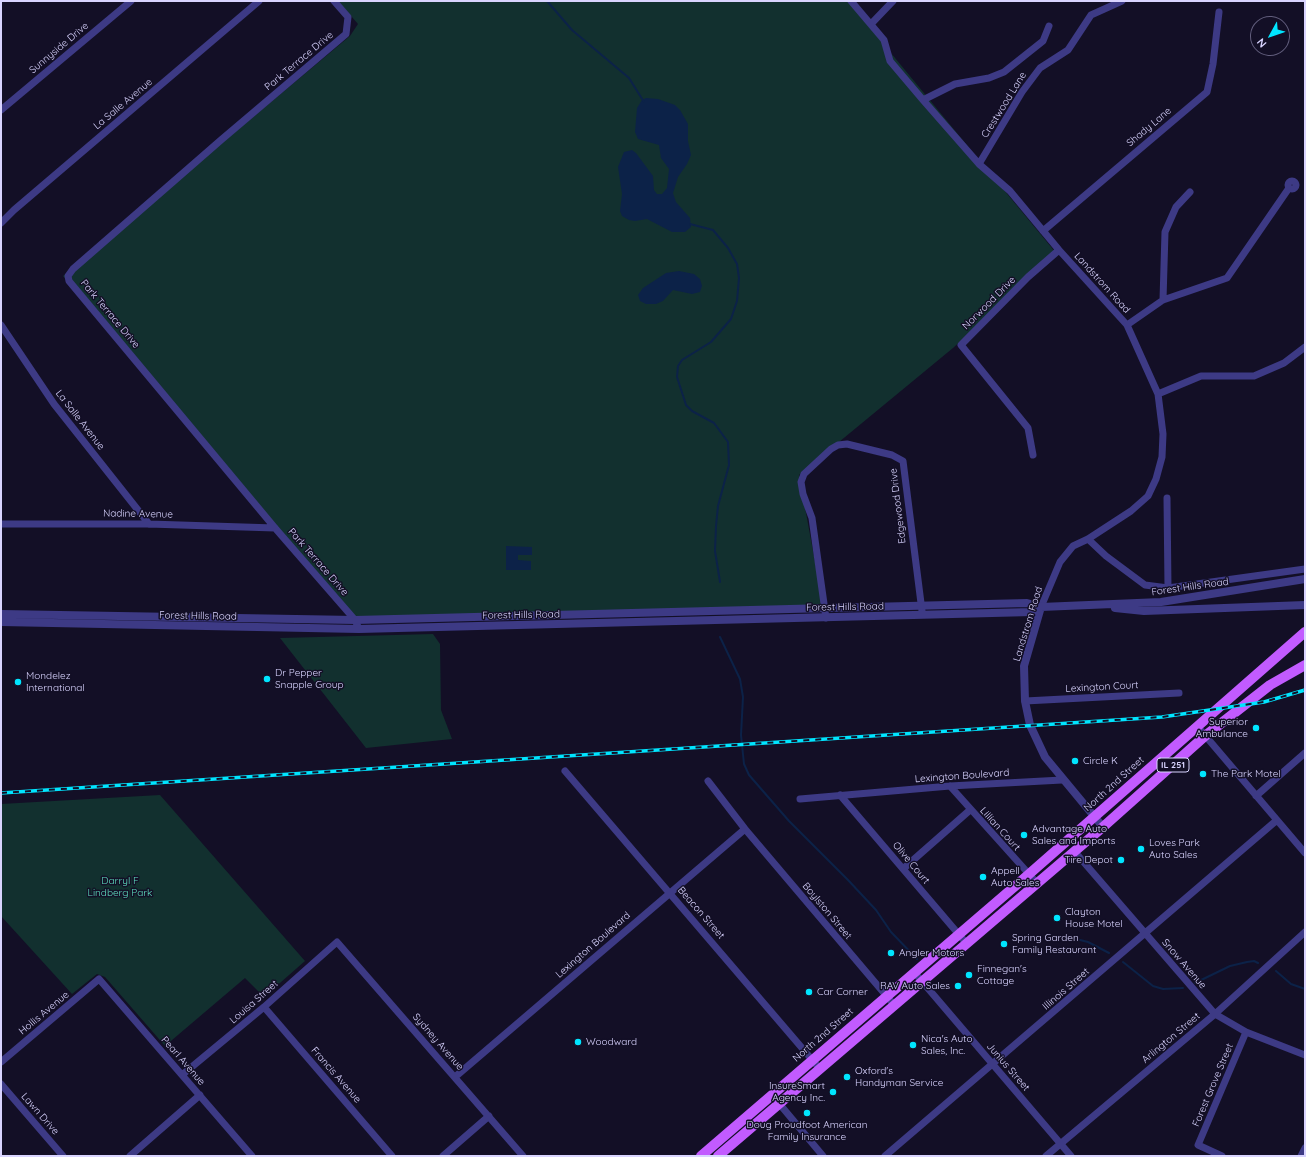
<!DOCTYPE html>
<html>
<head>
<meta charset="utf-8">
<style>
	body { margin:0 }
	#map { position:relative; width:1306px; height:1157px; overflow:hidden; background:#130f26; font-family:Quicksand,sans-serif }
	canvas { display:block }
	.frame { position:absolute; inset:0; border:2px solid #d9d4ff; pointer-events:none }
	.north { position:absolute; left:1250px; top:16px; width:40px; height:40px; box-sizing:border-box; background:#130f26; border:1px solid #625e7d; border-radius:50%; rotate:230deg; font-size:11px; font-weight:700; line-height:16px; text-align:center; color:#d9d4ff }
	.north::after { content:''; display:block; margin:auto; width:14px; height:18px; background:#00e5ff; clip-path:polygon(50% 0,100% 100%,50% 72%,0 100%) }
</style>
</head>
<body>
<div id="map">
<canvas width="1306" height="1157"></canvas>
<div class="frame"></div>
<div class="north">N</div>
</div>
<script>
const ctx = document.querySelector('canvas').getContext('2d');
ctx.lineJoin = 'round';
function fillPath(path, color) {
  ctx.fillStyle = color;
  ctx.fill(path, 'evenodd');
}
function poly(rows) {
  const path = new Path2D();
  for (const r of rows) {
    if (r.length === 3) {
      path.moveTo(r[0] + r[2], r[1]);
      path.arc(r[0], r[1], r[2], 0, 2 * Math.PI);
      continue;
    }
    path.moveTo(r[0], r[1]);
    for (let i = 2; i < r.length; i += 2) path.lineTo(r[i], r[i + 1]);
  }
  return path;
}
function strokePath(path, color, width, dash) {
  ctx.strokeStyle = color;
  ctx.lineWidth = width;
  ctx.lineCap = dash ? 'butt' : 'round';
  ctx.setLineDash(dash || []);
  ctx.stroke(path);
}
function drawText(font, color, halo, rows, align = 'center') {
  ctx.font = font + ' Quicksand,sans-serif';
  ctx.lineWidth = 3;
  ctx.setLineDash([]);
  ctx.textBaseline = 'middle';
  ctx.strokeStyle = halo;
  ctx.fillStyle = color;
  for (const [text, x, y, turn = 0] of rows) {
    ctx.save();
    ctx.translate(x, y);
    ctx.rotate((+turn || 0) * Math.PI / 180);
    ctx.textAlign = isNaN(turn) ? turn : align;
    if (halo) ctx.strokeText(text, 0, 0);
    ctx.fillText(text, 0, 0);
    ctx.restore();
  }
}
fillPath(poly([
	[338,1,848,1,1056,253,953,348,799,475,823,605,354,617,63,276,350,36,358,24],
	[433,634,440,644,441,710,452,739,366,748,280,638],
	[160,795,305,961,264,997,245,978,165,1046,105,977,97,974,72,994,1,916,1,804]
]), '#12302f');
fillPath(poly([
	[646,98,658,99,675,105,680,110,688,124,688,141,691,155,687,164,678,177,673,193,676,202,690,218,691,227,685,232,672,232,647,219,635,221,629,220,622,216,620,211,622,194,618,167,624,152,632,150,636,153,653,176,654,190,657,194,662,194,667,188,669,169,661,158,659,145,638,139,635,132,637,108,642,100],
	[679,271,694,274,700,279,702,286,700,292,692,294,673,290,663,301,656,304,646,304,640,301,638,295,643,288,666,273],
	[506,546,532,547,532,555,518,555,518,560,531,561,531,570,506,570]
]), '#0c2248');
strokePath(poly([
	[547,1,572,30,629,78,644,102],
	[690,224,713,230,728,248,737,264,739,278,737,301,731,319,711,342,682,360,678,366,677,377,686,405,692,411,714,423,728,442,729,465,718,506,716,526,715,551,720,582],
	[720,637,740,679,743,697,741,735,744,764,749,775,789,821,848,880,876,910,891,932,917,959],
	[1068,937,1088,942,1109,953],
	[1123,962,1153,986,1163,989,1183,988],
	[1276,971,1291,984,1305,989],
	[1195,983,1230,966,1247,962,1254,961,1258,963]
]), '#0c2248', 2);
strokePath(poly([
	[334,1,348,17,346,34,221,140,73,269,68,276,69,281,275,528,355,620,359,629],
	[851,1,884,40,890,61,923,100,979,164,1010,191,1059,250,1127,325,1158,394,1163,434,1162,457,1156,479,1148,496,1131,511,1088,539,1073,546,1060,562,1041,607],
	[871,24,893,1],
	[923,100,955,84,989,78,1004,72,1043,41,1049,26],
	[1,110,131,1],
	[979,164,1022,92,1040,68,1068,50,1091,15,1122,1],
	[1292,185,4],
	[1,223,14,210,259,1],
	[1043,231,1207,92,1213,64,1219,12],
	[1163,300,1165,232,1176,207,1190,192],
	[1,325,54,404,149,524],
	[1127,325,1163,300,1227,278,1289,188],
	[1158,394,1201,376,1254,376,1284,363,1305,347],
	[1033,455,1028,428,961,345,1028,277,1059,250],
	[1167,498,1168,588],
	[1,524,149,524,275,528],
	[1088,539,1106,556,1145,585,1168,588,1305,569],
	[826,618,812,518,803,494,801,482,804,474,831,449,838,445,847,444,892,455,903,461,922,611],
	[1025,701,1179,693],
	[1197,726,1305,853],
	[565,771,820,1069],
	[708,781,745,829,895,1006],
	[950,786,1037,883],
	[840,795,967,944],
	[1256,796,1305,753],
	[800,799,950,786,1062,780],
	[1075,852,1215,1014,1246,1032,1305,1055],
	[903,869,970,810],
	[914,972,1071,1156],
	[264,1007,392,1156],
	[1,1062,99,979,252,1156],
	[182,1075,264,1007,337,942,523,1156],
	[455,1077,745,829],
	[1,1084,63,1156],
	[772,1095,823,1156],
	[130,1156,200,1095],
	[443,1156,489,1116],
	[885,1156,1277,820],
	[1046,1156,1215,1014,1305,932],
	[1222,1156,1198,1145,1246,1032],
	[1301,1156,1305,1148]
]), '#3d3a85', 7);
strokePath(poly([
	[1041,607,1024,666,1025,701,1030,725,1045,757,1103,827],
	[1115,608,1144,611,1305,605],
	[1,614,355,620,1027,603,1041,607,1161,602,1305,579],
	[1,622,359,629,1032,612,1041,607]
]), '#3d3a85', 8);
strokePath(poly([
	[701,1156,1028,875,1305,632],
	[718,1156,1103,827,1205,736,1270,685,1305,665]
]), '#c25bff', 10);
const rail = poly([
	[1,793,1162,717,1264,702,1305,690]
]);
strokePath(rail, '#00e5ff', 3.5);
strokePath(rail, '#130f26', 2, [6]);
for (const [x, y, r, color] of [
	[267,679,4,"#00e5ff"],
	[18,682,4,"#00e5ff"],
	[1256,728,4,"#00e5ff"],
	[1075,761,4,"#00e5ff"],
	[1203,774,4,"#00e5ff"],
	[1024,835,4,"#00e5ff"],
	[1141,849,4,"#00e5ff"],
	[1121,860,4,"#00e5ff"],
	[983,877,4,"#00e5ff"],
	[1057,918,4,"#00e5ff"],
	[1004,944,4,"#00e5ff"],
	[891,953,4,"#00e5ff"],
	[969,975,4,"#00e5ff"],
	[958,986,4,"#00e5ff"],
	[809,992,4,"#00e5ff"],
	[578,1042,4,"#00e5ff"],
	[913,1045,4,"#00e5ff"],
	[847,1077,4,"#00e5ff"],
	[833,1092,4,"#00e5ff"],
	[807,1113,4,"#00e5ff"]
]) {
  const dot = new Path2D();
  dot.arc(x, y, r, 0, 2 * Math.PI);
  ctx.fillStyle = color;
  ctx.fill(dot);
  strokePath(dot, '#130f26', 1.5);
}
for (const [x, y, w] of [
	[1173,765,32]
]) {
  const box = new Path2D();
  box.roundRect(x - w / 2, y - 7, w, 14, 3);
  ctx.fillStyle = '#130f26';
  ctx.fill(box);
  strokePath(box, '#d9d4ff', 1);
}
drawText('bold 9px', '#d9d4ff', null, [
	["IL 251",1173,765]
]);
drawText('10px', '#d9d4ff', '#130f26', [
	["Sunnyside Drive",59,48,-40],
	["Park Terrace Drive",299,61,-40],
	["La Salle Avenue",123,104,-40],
	["Crestwood Lane",1004,105,-58],
	["Shady Lane",1149,127,-40],
	["Landstrom Road",1102,283,48],
	["Norwood Drive",989,303,-45],
	["Park Terrace Drive",110,314,50],
	["La Salle Avenue",80,420,52],
	["Edgewood Drive",898,506,-97],
	["Nadine Avenue",138,514,1],
	["Park Terrace Drive",318,562,49],
	["Forest Hills Road",1190,587,-8],
	["Forest Hills Road",845,607,-1],
	["Forest Hills Road",521,615,-1],
	["Forest Hills Road",198,616,1],
	["Landstrom Road",1028,624,-73],
	["Lexington Court",1102,687,-3],
	["Lexington Boulevard",962,776,-4],
	["North 2nd Street",1114,784,-42],
	["Lillian Court",1000,829,48],
	["Olive Court",911,863,50],
	["Boylston Street",827,911,50],
	["Beacon Street",701,913,49],
	["Lexington Boulevard",593,945,-41],
	["Snow Avenue",1184,964,49],
	["Illinois Street",1066,989,-41],
	["Louisa Street",254,1002,-41],
	["Hollis Avenue",44,1013,-40],
	["North 2nd Street",823,1035,-41],
	["Arlington Street",1171,1038,-40],
	["Sydney Avenue",438,1042,49],
	["Pearl Avenue",183,1061,49],
	["Junius Street",1008,1067,49],
	["Francis Avenue",336,1075,49],
	["Forest Grove Street",1213,1085,-67],
	["Lawn Drive",40,1114,49]
]);
drawText('10px', '#d9d4ff', '#130f26', [
	["Dr Pepper",275,673],
	["Snapple Group",275,685],
	["Mondelez",26,676],
	["International",26,688],
	["Superior",1248,722,"right"],
	["Ambulance",1248,734,"right"],
	["Circle K",1083,761],
	["The Park Motel",1211,774],
	["Advantage Auto",1032,829],
	["Sales and Imports",1032,841],
	["Loves Park",1149,843],
	["Auto Sales",1149,855],
	["Tire Depot",1113,860,"right"],
	["Appell",991,871],
	["Auto Sales",991,883],
	["Clayton",1065,912],
	["House Motel",1065,924],
	["Spring Garden",1012,938],
	["Family Restaurant",1012,950],
	["Angler Motors",899,953],
	["Finnegan's",977,969],
	["Cottage",977,981],
	["RAV Auto Sales",950,986,"right"],
	["Car Corner",817,992],
	["Nica's Auto",921,1039],
	["Sales, Inc.",921,1051],
	["Woodward",586,1042],
	["Oxford's",855,1071],
	["Handyman Service",855,1083],
	["InsureSmart",825,1086,"right"],
	["Agency Inc.",825,1098,"right"],
	["Doug Proudfoot American",807,1125,"center"],
	["Family Insurance",807,1137,"center"]
], 'left');
drawText('10px', '#5fe0c0', '#130f26', [
	["Darryl F",120,881],
	["Lindberg Park",120,893]
]);
</script>
</body>
</html>
